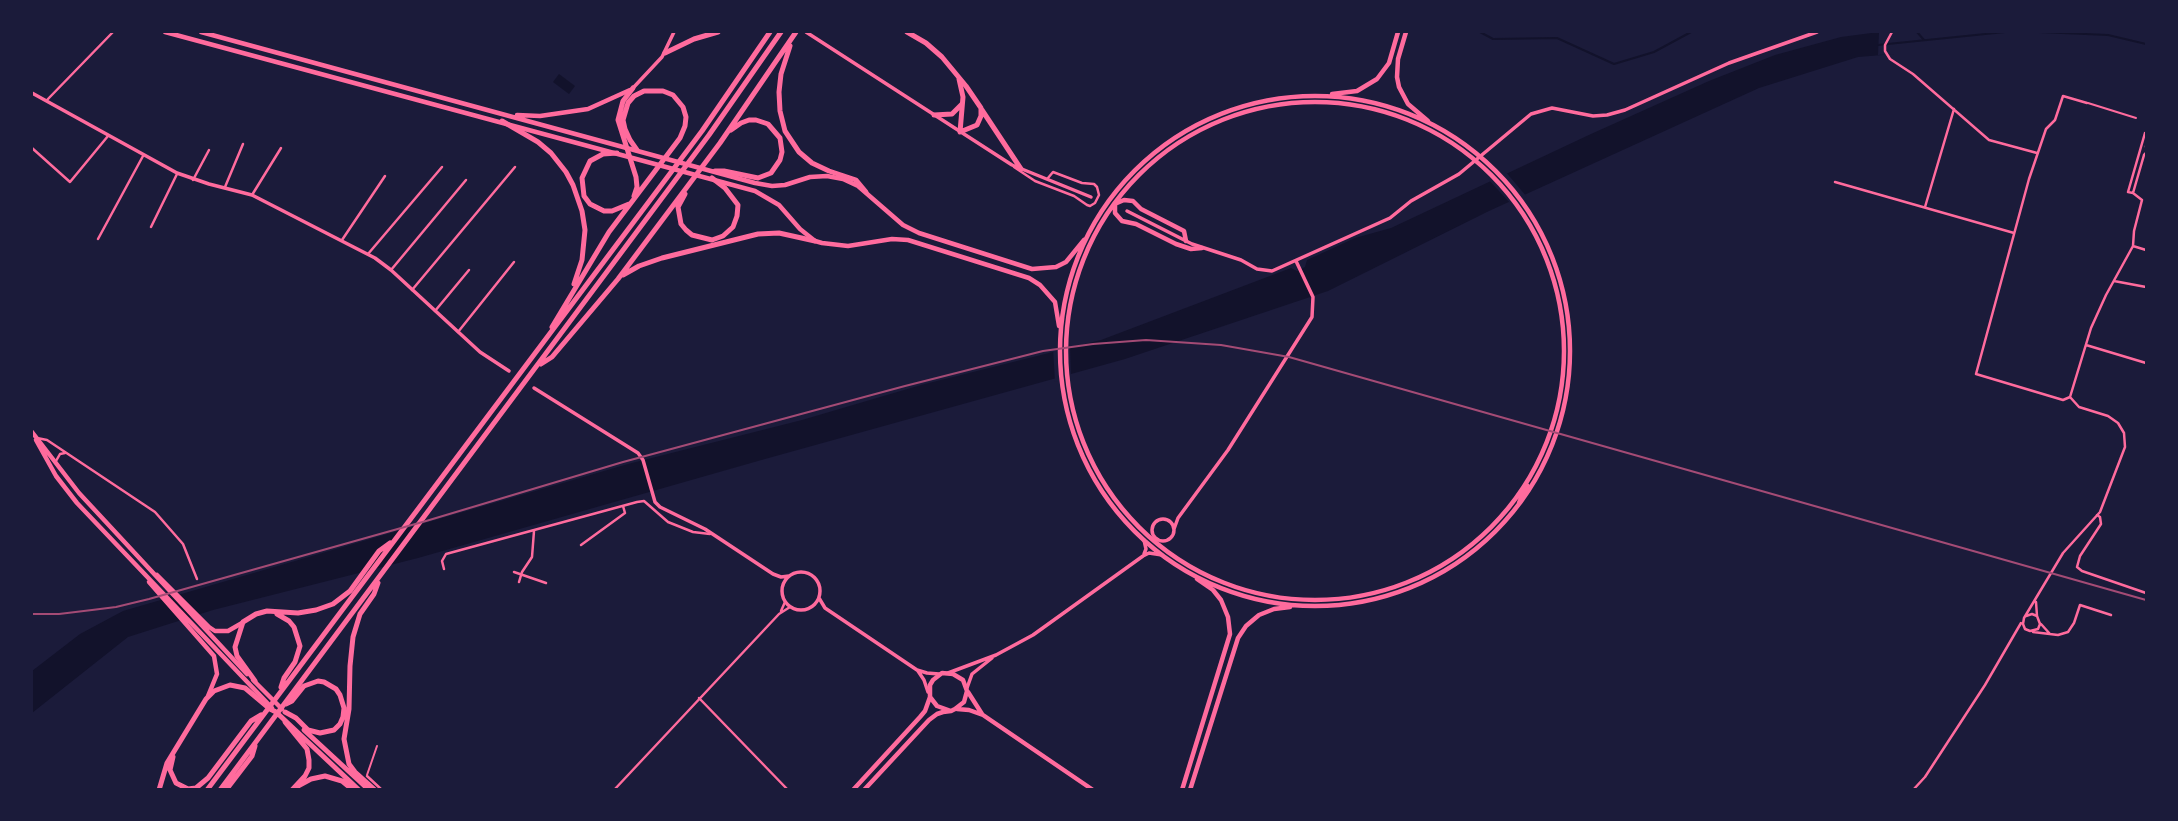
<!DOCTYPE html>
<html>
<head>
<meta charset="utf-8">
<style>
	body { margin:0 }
	#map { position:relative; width:2178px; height:821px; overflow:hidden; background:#1b1b3a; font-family:"Public Sans",sans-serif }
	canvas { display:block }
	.frame { position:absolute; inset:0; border:33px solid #1b1b3a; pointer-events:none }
</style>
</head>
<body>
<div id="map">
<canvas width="2178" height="821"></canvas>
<div class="frame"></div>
</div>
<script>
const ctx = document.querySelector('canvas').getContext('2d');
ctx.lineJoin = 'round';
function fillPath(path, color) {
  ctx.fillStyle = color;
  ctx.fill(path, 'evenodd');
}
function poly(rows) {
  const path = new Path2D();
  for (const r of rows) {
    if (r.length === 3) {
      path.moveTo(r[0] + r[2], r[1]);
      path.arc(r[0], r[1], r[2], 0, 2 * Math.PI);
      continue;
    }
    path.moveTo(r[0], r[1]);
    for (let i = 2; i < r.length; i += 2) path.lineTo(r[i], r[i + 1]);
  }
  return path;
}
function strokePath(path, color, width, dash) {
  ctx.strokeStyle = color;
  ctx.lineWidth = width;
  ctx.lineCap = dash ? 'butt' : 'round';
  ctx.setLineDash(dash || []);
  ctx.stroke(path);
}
fillPath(poly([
	[1879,32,1878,55,1895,54,1858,57,1759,88,1489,211,1328,291,1125,359,765,459,418,558,213,610,128,637,32,713,32,671,80,634,123,611,628,464,802,420,921,385,1101,340,1291,268,1297,271,1305,267,1307,260,1355,238,1391,228,1591,134,1709,81,1775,55,1841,37],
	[559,74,575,86,569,94,553,82]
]), '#12122b');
fillPath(poly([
	[1505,171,1510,177,1527,197,1511,204,1488,179],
	[1070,344,1071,378,1055,382,1053,348]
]), '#1b1b3a');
strokePath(poly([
	[1480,32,1493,39,1557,38,1614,64,1654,52,1691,32],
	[1917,32,1924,40],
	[2039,32,2108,35,2146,44],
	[1878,45,2005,32]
]), '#12122b', 2);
strokePath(poly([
	[2088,103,2136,118],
	[367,775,377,746]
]), '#ff6b9d', 2);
strokePath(poly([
	[1892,32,1885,45,1885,51,1890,59,1913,74,1989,140,2037,153],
	[47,100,113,32],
	[2087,103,2063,96,2055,120,2046,129,2029,179,1976,374,2063,400,2070,397,2091,328,2106,295,2133,246,2146,250],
	[2146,134,2145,133,2128,192,2133,193,2144,155,2146,153],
	[2146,146,2146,147],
	[32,148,70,182,108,136],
	[1014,167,1035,181,1074,196,1087,205,1090,206,1095,203,1099,195,1097,187,1094,184,1082,183,1053,172,1048,178],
	[193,180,209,150],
	[1835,182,2014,233],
	[225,187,243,144],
	[252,195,281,148],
	[1925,207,1954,109],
	[151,227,177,174],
	[98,239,143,156],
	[342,240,385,176],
	[2133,246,2134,231,2142,200,2133,193],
	[368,254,442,167],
	[391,270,466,180],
	[2114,281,2146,287],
	[412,290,515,167],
	[435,311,469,270],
	[458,332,514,262],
	[2086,345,2146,363],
	[37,438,47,440,155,512,183,544,197,579],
	[56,461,60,454,65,453],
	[2097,515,2100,517,2101,524,2080,556,2077,567,2082,571,2146,593],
	[581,545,625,513,623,506],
	[444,569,442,561,446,554,637,502,644,501,668,522,693,532,710,534],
	[514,572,546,583],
	[519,582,522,572,532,557,534,531],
	[2036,602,2037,616],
	[781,611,785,602],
	[2026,616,2032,614,2037,616,2040,624,2038,629,2030,631,2025,629,2023,624,2024,618,2063,553,2100,512,2125,447,2124,433,2118,423,2108,416,2079,407,2070,397],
	[2041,624,2050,634],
	[2033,632,2058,635,2068,632,2074,623,2080,605,2111,615],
	[699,698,788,790],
	[367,776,382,790],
	[614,790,779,614,790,607],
	[1913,790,1925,777,1985,685,2021,623]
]), '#ff6b9d', 2.5);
strokePath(poly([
	[806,32,1012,165,1091,197],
	[633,88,662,57,674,32],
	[32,93,177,173,209,184,252,195,375,258,391,270,480,352,509,371],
	[1127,211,1192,244,1241,260,1257,269,1272,271,1390,218,1411,201,1459,174,1531,114,1552,108,1593,116,1607,115,1625,110,1729,63,1817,32],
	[534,388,638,453,643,460,655,502,660,507,705,529,773,574,781,577,789,576],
	[1163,530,11],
	[1174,529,1178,518,1228,450,1312,317,1313,297,1296,261],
	[1144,554,1146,549,1144,540],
	[801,591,19],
	[819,598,825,608,917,670,927,673,939,674],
	[918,671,924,680,928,692],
	[948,673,996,655,1033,635,1143,556,1149,553,1162,555],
	[967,688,972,674,992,658]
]), '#ff6b9d', 3.5);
strokePath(poly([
	[165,32,755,191,779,205,800,229,815,241,822,243,848,246,892,239,908,240,1029,278,1040,285,1055,302,1059,326],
	[201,32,755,183,772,186,785,185,810,177,827,176,843,179,858,186,903,225,919,233,1032,269,1056,267,1066,262,1084,240],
	[1406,32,1398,59,1397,77,1399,87,1408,104,1428,121],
	[1332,94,1357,91,1377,79,1389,63,1398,32],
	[1315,351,255],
	[1315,351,249],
	[517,115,540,116,588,109,630,90],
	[1117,203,1124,200,1133,201,1141,209,1184,231,1186,241],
	[1115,204,1115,213,1122,221,1136,224,1176,244,1191,249,1202,248],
	[1519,503,1527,485],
	[968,692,982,714],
	[957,709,969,710,983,715,1093,790],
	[853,790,920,717,925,711,930,697],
	[864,790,929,720,937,714,943,712,951,711,955,709,964,702,967,691,963,680,953,674,942,673,933,680,930,685,930,697,937,706,951,711],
	[1182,790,1230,634,1228,617,1221,600,1213,590,1197,579],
	[1190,790,1238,638,1246,626,1259,615,1274,609,1290,607]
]), '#ff6b9d', 4.5);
strokePath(poly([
	[32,432,79,493,247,674],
	[36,440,56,476,77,503,272,708],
	[157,575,209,627,215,631,228,631,242,623],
	[149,582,214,656,217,674,208,696],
	[253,680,282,709]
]), '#ff6b9d', 4.5);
strokePath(poly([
	[907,32,926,43,942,57,966,86,981,108,981,116,977,125,960,132,963,97,959,79],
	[790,46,781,74,779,92,780,111,785,131,799,152,812,163,829,171,856,180,866,192],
	[665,53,694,39,718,32],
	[633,88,623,101,618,120,636,177,637,187,634,196],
	[982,110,1021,169],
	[934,115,952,114,962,104],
	[502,121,538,142,551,153,566,172,573,185,582,211,585,230,582,260,574,284],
	[617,153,603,154,590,161,582,178,584,196,590,204,604,211,612,211,629,204],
	[715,171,724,171,758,178,771,173,780,160,782,152,780,138,768,124,756,120,749,120,741,123,731,130],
	[685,194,678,207,681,224,686,230,692,235,712,240,723,236,733,227,737,216,738,205,725,188,712,178],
	[623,275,639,266,662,258,758,234,779,233,815,241],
	[552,327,609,232,680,138,685,126,686,117,683,107,673,95,663,91,644,91,634,96,628,103,623,120,625,129,630,140,637,150],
	[541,364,552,357,618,279,720,143,796,32],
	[277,614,289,621,294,627,300,646,295,662,284,678,281,687],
	[255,681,237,656,235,647,243,622,256,614,267,611,298,613,316,610,333,604,350,591,379,551,390,543],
	[285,712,296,718,308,730,320,733,334,730,340,724,343,717,344,708,340,695,336,689,324,682,318,681,304,686,292,701,286,704],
	[285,722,307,749,309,760,309,768,305,776,292,790],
	[304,730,369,790],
	[173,757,170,770,176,783,188,789,196,788,208,778,251,721,261,715],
	[298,786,311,779,325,776,342,781,353,790],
	[159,790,167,763,206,699,214,691,230,685,245,688,270,709,276,712,359,790],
	[207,790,702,131,770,32],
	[220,790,709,135,781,32],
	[226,790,252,756,255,746],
	[375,790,355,772,349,764,344,739,349,709,350,666,353,637,360,614,374,594,378,583]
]), '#ff6b9d', 5);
strokePath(poly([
	[32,614,59,614,92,610,116,607,149,599,426,521,623,462,905,386,1043,351,1093,344,1146,340,1221,345,1289,357,2146,600]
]), '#a44b75', 2);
</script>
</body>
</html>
